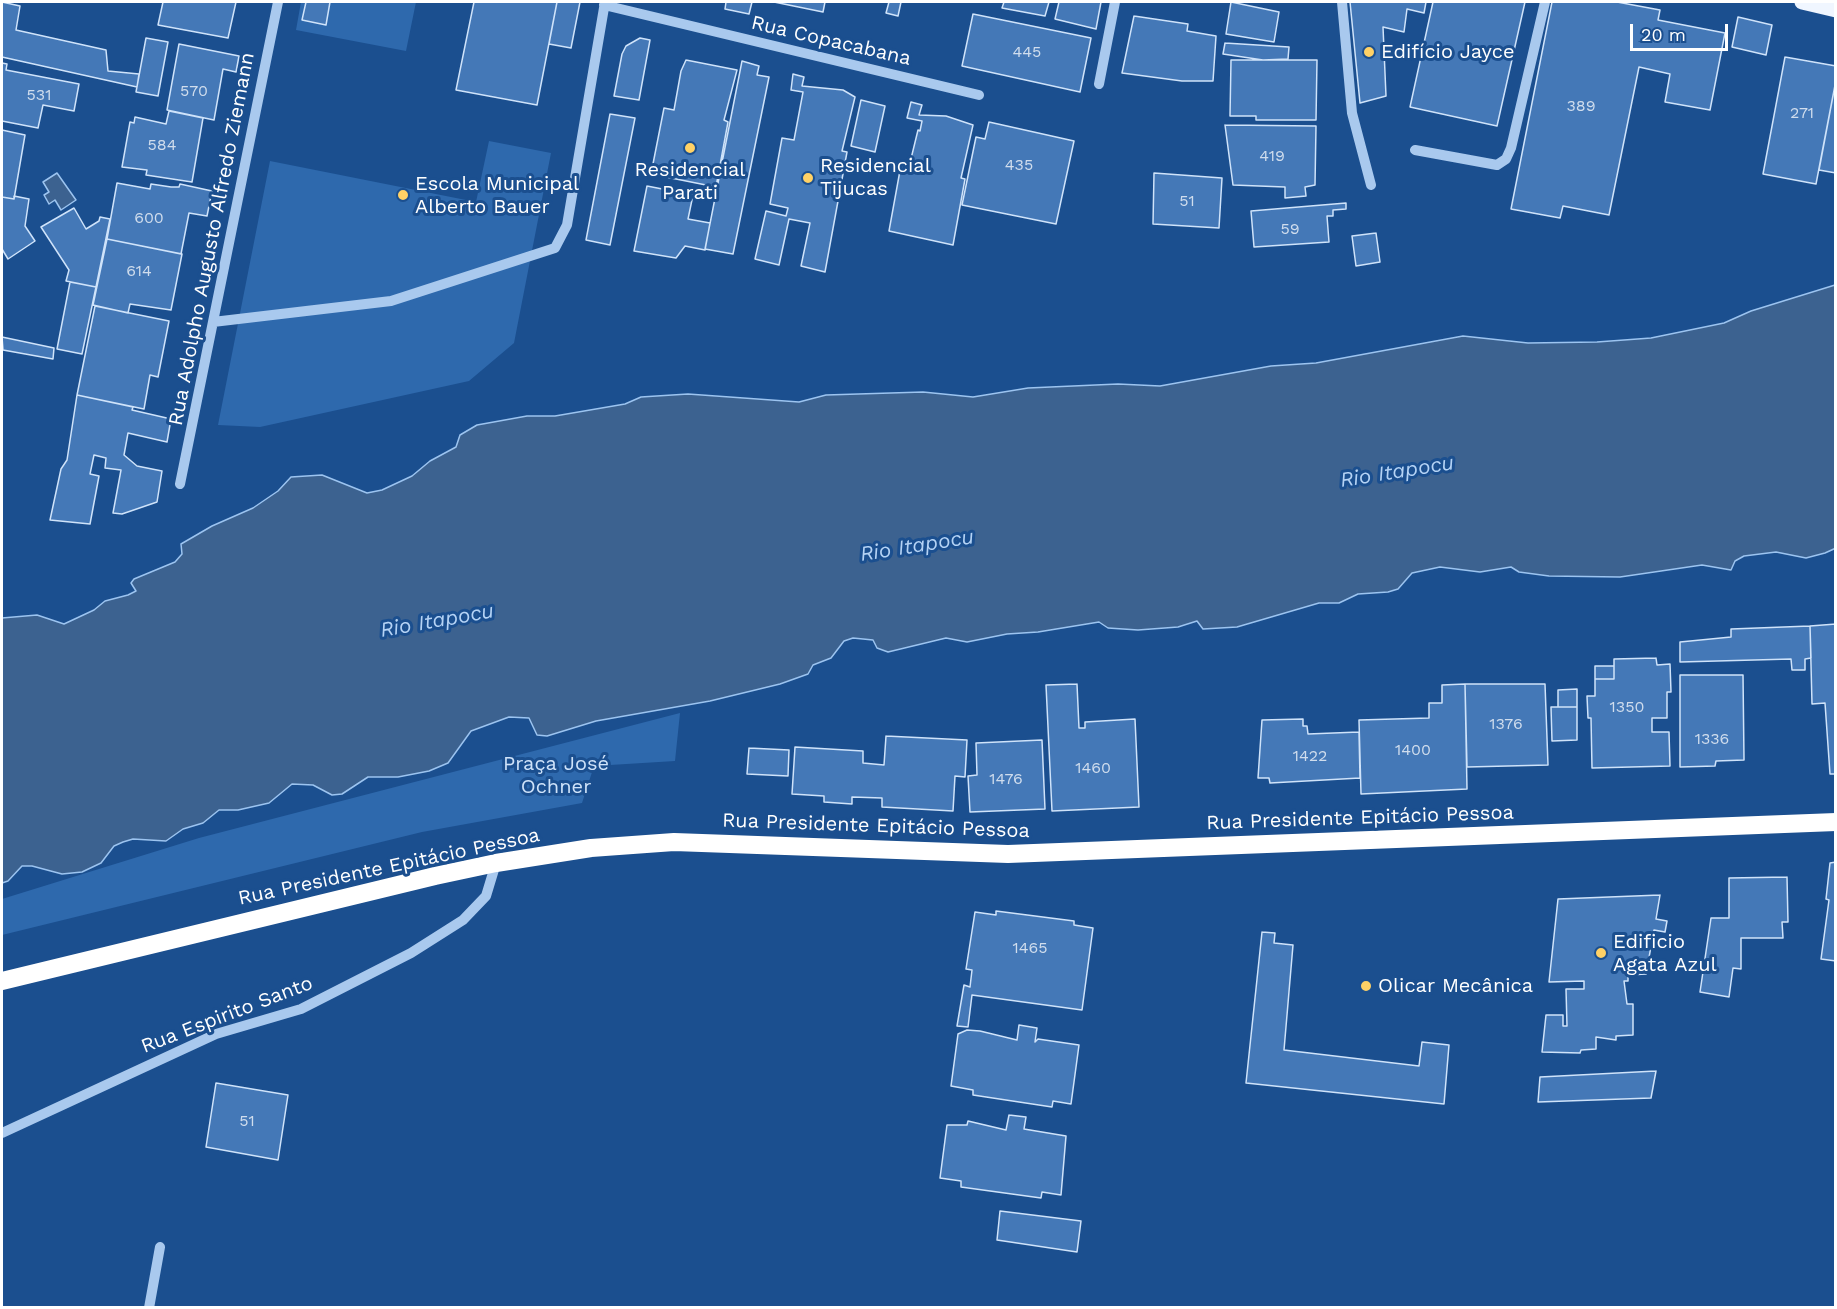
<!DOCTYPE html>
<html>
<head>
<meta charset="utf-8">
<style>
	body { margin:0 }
	#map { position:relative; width:1837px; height:1309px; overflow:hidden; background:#1b4f8f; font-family:"Work Sans",sans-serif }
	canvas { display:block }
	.frame { position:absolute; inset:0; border:3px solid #fff; pointer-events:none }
	.scale { position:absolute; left:1630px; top:24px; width:98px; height:27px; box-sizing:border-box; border:3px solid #fff; border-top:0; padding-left:8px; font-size:18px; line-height:21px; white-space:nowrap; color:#fff; -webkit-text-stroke:4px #1b4f8f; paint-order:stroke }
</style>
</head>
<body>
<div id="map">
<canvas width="1837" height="1309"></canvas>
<div class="frame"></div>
<div class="scale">20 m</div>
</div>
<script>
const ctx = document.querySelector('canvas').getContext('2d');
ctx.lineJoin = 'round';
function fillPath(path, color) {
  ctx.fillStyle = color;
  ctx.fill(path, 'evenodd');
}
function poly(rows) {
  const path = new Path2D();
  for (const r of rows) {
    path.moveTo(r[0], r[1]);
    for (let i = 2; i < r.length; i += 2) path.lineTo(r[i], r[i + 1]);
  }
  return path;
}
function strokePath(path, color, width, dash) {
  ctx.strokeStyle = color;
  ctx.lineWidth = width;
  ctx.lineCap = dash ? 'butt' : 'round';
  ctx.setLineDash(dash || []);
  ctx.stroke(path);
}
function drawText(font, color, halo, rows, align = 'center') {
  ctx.font = font + ' "Work Sans",sans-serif';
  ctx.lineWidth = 6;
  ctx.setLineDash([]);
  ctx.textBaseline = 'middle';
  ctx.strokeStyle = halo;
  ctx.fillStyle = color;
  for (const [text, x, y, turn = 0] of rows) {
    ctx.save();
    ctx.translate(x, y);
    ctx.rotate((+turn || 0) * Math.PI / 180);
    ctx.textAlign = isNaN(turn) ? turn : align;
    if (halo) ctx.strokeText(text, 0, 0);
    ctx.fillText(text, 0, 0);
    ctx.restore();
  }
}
fillPath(poly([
	[301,2,416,2,406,51,296,30],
	[489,141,551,153,514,343,469,381,260,427,218,425,270,161,476,202],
	[680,713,675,761,594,766,582,803,422,832,2,935,2,899,199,838]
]), '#2e69ad');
const water = poly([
	[57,173,76,200,61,210,55,200,49,204,44,195,49,192,43,182,57,173],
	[1835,285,1836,548,1825,553,1806,558,1776,552,1744,556,1735,561,1731,570,1702,565,1620,577,1549,576,1519,572,1511,567,1480,572,1440,567,1412,573,1398,589,1388,592,1358,594,1339,603,1319,603,1237,627,1203,629,1197,621,1178,627,1138,630,1108,628,1099,622,1038,632,1007,634,967,642,946,638,888,652,877,648,873,640,853,638,844,641,831,658,813,665,808,674,780,684,710,701,596,721,547,736,537,735,529,718,509,717,471,731,448,763,429,771,398,777,368,777,342,794,332,795,313,785,292,784,269,803,238,810,219,810,203,823,183,829,166,841,133,839,123,842,114,846,101,863,82,872,62,874,32,866,22,866,8,881,2,883,2,618,37,615,64,624,94,610,105,601,128,595,136,591,131,583,134,579,175,562,182,554,181,544,212,526,253,508,278,491,291,477,322,475,367,493,382,490,412,476,430,461,456,447,460,435,477,425,527,416,555,416,625,404,641,397,688,394,799,402,826,395,923,392,973,397,1028,388,1118,384,1160,386,1271,366,1316,363,1463,336,1528,343,1597,342,1651,338,1724,323,1751,311,1835,285]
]);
fillPath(water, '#3c6290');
strokePath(water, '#9cc4f0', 1.5);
const building = poly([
	[2,2,20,6,16,30,106,50,108,71,139,74,137,87,2,57,2,2],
	[163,2,236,2,228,38,158,25,163,2],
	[306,2,330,2,326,25,302,20,306,2],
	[474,2,557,2,537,105,456,90,474,2],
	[557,2,580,2,571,48,549,44,557,2],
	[726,2,752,2,749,14,725,9,726,2],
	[774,2,825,2,823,12,774,2],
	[889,2,901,2,898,16,886,13,889,2],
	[1004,2,1049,2,1045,16,1002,8,1004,2],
	[1059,2,1101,2,1096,29,1055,19,1059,2],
	[1231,2,1279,12,1274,42,1226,34,1231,2],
	[1350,2,1426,2,1424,13,1407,9,1404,32,1383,27,1386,96,1360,103,1350,2],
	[1433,2,1525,2,1497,126,1410,107,1433,2],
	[1552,2,1617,2,1660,10,1658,20,1725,33,1710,110,1665,102,1670,74,1639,67,1609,215,1563,206,1560,218,1511,209,1552,2],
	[973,14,1091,38,1080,92,962,66,973,14],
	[1134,16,1188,24,1187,31,1216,36,1213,81,1182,81,1122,73,1134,16],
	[1738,17,1772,25,1766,55,1732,47,1738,17],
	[146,38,168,42,158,96,136,92,146,38],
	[640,38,650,40,639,100,614,96,622,54,626,46,640,38],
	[1225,43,1289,47,1288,59,1263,60,1223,54,1225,43],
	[179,44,239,56,236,72,223,69,214,120,167,110,179,44],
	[1785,57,1836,66,1836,80,1816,184,1763,174,1785,57],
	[686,60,737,70,724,120,728,122,716,187,651,174,664,108,674,110,681,71,686,60],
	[1231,60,1317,60,1316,120,1256,120,1256,116,1230,116,1231,60],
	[742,61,759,66,757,75,769,77,733,254,705,249,742,61],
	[2,63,7,64,6,70,79,84,74,111,43,105,38,128,2,121,2,63],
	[793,74,804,77,802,86,843,90,855,97,842,151,847,152,825,272,801,266,810,223,789,219,779,265,755,259,766,211,786,216,788,208,770,204,782,138,794,140,803,92,791,90,793,74],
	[1836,80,1836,173,1819,170,1836,80],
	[861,100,885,106,875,152,851,146,861,100],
	[911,102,922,105,919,115,946,116,973,125,961,178,965,179,953,245,889,231,901,165,909,167,918,130,920,131,922,121,907,118,911,102],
	[169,111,203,118,192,182,146,175,147,170,122,167,130,122,134,123,135,117,166,124,169,111],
	[610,114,635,118,610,245,586,240,610,114],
	[989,122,1074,141,1056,224,962,205,976,137,985,139,989,122],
	[1225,125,1316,126,1315,185,1305,187,1306,196,1285,198,1285,187,1233,185,1225,125],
	[2,130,25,135,14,199,2,197,2,130],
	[1154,173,1222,178,1219,228,1153,224,1154,173],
	[117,183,150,189,151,184,171,187,179,187,180,184,212,191,207,216,189,213,181,254,107,239,117,183],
	[647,186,693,195,688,219,710,223,705,250,685,246,676,258,634,251,647,186],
	[14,196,29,199,25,226,35,241,8,259,2,249,2,197,14,199,14,196],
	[1346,203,1346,209,1333,210,1333,216,1327,216,1329,242,1254,247,1251,211,1346,203],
	[74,208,86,229,99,221,100,217,110,219,96,287,66,281,69,270,41,227,74,208],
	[1376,233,1380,262,1356,266,1352,236,1376,233],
	[107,239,182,254,171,310,130,304,128,313,93,305,107,239],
	[70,282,96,287,82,354,57,349,70,282],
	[95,306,169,321,158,377,150,375,144,409,77,395,95,306],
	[2,337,54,348,53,359,3,350,2,337],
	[77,395,133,407,132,410,171,419,167,442,128,433,124,455,137,466,162,471,157,502,122,514,113,513,121,470,105,468,106,458,94,455,90,474,99,476,90,524,50,520,61,469,67,460,77,395],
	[1836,624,1836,774,1830,774,1825,703,1812,704,1810,626,1836,624],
	[1810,626,1811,658,1805,659,1805,670,1792,670,1791,659,1680,662,1680,642,1731,637,1731,629,1810,626],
	[1656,658,1657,665,1670,664,1671,692,1667,692,1667,718,1652,718,1652,732,1669,732,1670,766,1592,768,1591,718,1588,718,1587,696,1595,696,1595,679,1614,679,1614,659,1656,658],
	[1595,666,1614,666,1614,679,1595,679,1595,666],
	[1680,675,1743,675,1744,760,1716,761,1715,766,1680,767,1680,675],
	[1077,684,1079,728,1085,728,1085,722,1135,719,1139,807,1052,811,1046,685,1077,684],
	[1465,684,1545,684,1548,765,1467,767,1465,684],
	[1465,684,1467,789,1361,794,1359,720,1429,718,1429,703,1442,703,1442,685,1465,684],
	[1577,689,1577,707,1558,707,1558,690,1577,689],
	[1551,707,1577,707,1577,740,1552,741,1551,707],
	[1303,719,1303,726,1307,726,1308,734,1359,732,1360,778,1270,783,1269,778,1258,778,1262,720,1303,719],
	[886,736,967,740,965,777,955,776,953,811,882,807,882,798,852,797,852,804,824,802,824,796,792,794,795,747,863,751,863,763,884,765,886,736],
	[1042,740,1045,809,970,812,968,776,977,775,976,743,1042,740],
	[749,748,789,750,788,776,747,774,749,748],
	[1836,862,1836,961,1821,959,1829,900,1826,899,1830,863,1836,862],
	[1787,877,1788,922,1782,922,1783,938,1741,938,1741,969,1733,968,1729,997,1700,992,1711,918,1729,918,1729,878,1787,877],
	[1660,895,1656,919,1667,921,1665,932,1654,930,1646,974,1628,975,1628,981,1624,981,1627,1004,1633,1004,1633,1035,1616,1036,1616,1040,1596,1037,1596,1049,1581,1050,1580,1053,1542,1052,1546,1015,1563,1015,1563,1026,1567,1026,1566,989,1584,989,1584,981,1549,982,1558,899,1660,895],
	[996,911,1074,921,1074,925,1093,928,1082,1010,972,995,968,1027,957,1026,964,985,970,987,972,970,966,969,975,912,996,915,996,911],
	[1262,932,1275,933,1274,943,1293,945,1284,1050,1419,1066,1422,1042,1449,1045,1444,1104,1246,1083,1262,932],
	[1019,1025,1037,1028,1035,1042,1038,1039,1079,1045,1071,1104,1053,1101,1052,1107,973,1095,973,1090,951,1086,958,1034,967,1030,980,1031,1017,1040,1019,1025],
	[1656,1071,1651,1098,1538,1102,1540,1077,1656,1071],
	[216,1083,288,1095,278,1160,206,1147,216,1083],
	[1009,1115,1026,1117,1024,1129,1066,1136,1061,1195,1042,1192,1041,1198,961,1187,961,1181,940,1178,947,1125,967,1125,968,1121,1006,1130,1009,1115],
	[1000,1211,1081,1221,1077,1252,997,1240,1000,1211]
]);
fillPath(building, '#4478b7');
strokePath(building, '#cfe3fa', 1.5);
strokePath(poly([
	[1342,2,1352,113,1371,185],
	[604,5,979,95],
	[1099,84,1115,2],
	[1415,150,1497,165,1506,159,1511,148,1545,2],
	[213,322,391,301,555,248,567,225,605,2],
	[180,484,278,2],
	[2,1133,216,1034,301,1009,411,953,463,920,486,896,496,863],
	[149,1308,160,1247]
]), '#a9c9ee', 10);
strokePath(poly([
	[1802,2,1836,10]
]), '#f0f6ff', 15);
strokePath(poly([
	[2,981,435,876,496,863,591,848,674,842,1008,854,1836,822]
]), '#fff', 18);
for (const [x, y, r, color] of [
	[1369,52,6,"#ffd166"],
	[690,148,6,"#ffd166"],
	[808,178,6,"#ffd166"],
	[403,195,6,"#ffd166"],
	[1601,953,6,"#ffd166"],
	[1366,986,6,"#ffd166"]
]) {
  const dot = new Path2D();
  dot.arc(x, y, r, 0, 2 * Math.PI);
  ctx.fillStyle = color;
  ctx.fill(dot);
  strokePath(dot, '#1b4f8f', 2);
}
drawText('16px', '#d0dded', null, [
	["445",1027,52],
	["570",194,91],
	["531",39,95],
	["389",1581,106],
	["271",1802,113],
	["584",162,145],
	["419",1272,156],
	["435",1019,165],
	["51",1187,201],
	["600",149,218],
	["59",1290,229],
	["614",139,271],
	["1350",1627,707],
	["1376",1506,724],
	["1336",1712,739],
	["1400",1413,750],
	["1422",1310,756],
	["1460",1093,768],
	["1476",1006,779],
	["1465",1030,948],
	["51",247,1121]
]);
drawText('20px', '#fff', '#1b4f8f', [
	["Rua Copacabana",831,41,13],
	["Rua Adolpho Augusto Alfredo Ziemann",212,239,-79],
	["Rua Presidente Epitácio Pessoa",1360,818,-2],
	["Rua Presidente Epitácio Pessoa",876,826,2],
	["Rua Presidente Epitácio Pessoa",389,867,-12],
	["Rua Espirito Santo",227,1015,-21]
]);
drawText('20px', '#fff', '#1b4f8f', [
	["Edifício Jayce",1381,52],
	["Residencial",820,166],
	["Tijucas",820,189],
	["Residencial",690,170,"center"],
	["Parati",690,193,"center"],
	["Escola Municipal",415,184],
	["Alberto Bauer",415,207],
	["Edificio",1613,942],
	["Agata Azul",1613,965],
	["Olicar Mecânica",1378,986]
], 'left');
drawText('20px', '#cfe3fa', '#1b4f8f', [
	["Praça José",556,764],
	["Ochner",556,787]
]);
drawText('italic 21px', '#b5d3f5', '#1b4f8f', [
	["Rio Itapocu",1397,472,-9],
	["Rio Itapocu",917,546,-9],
	["Rio Itapocu",437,621,-10]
]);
</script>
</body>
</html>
